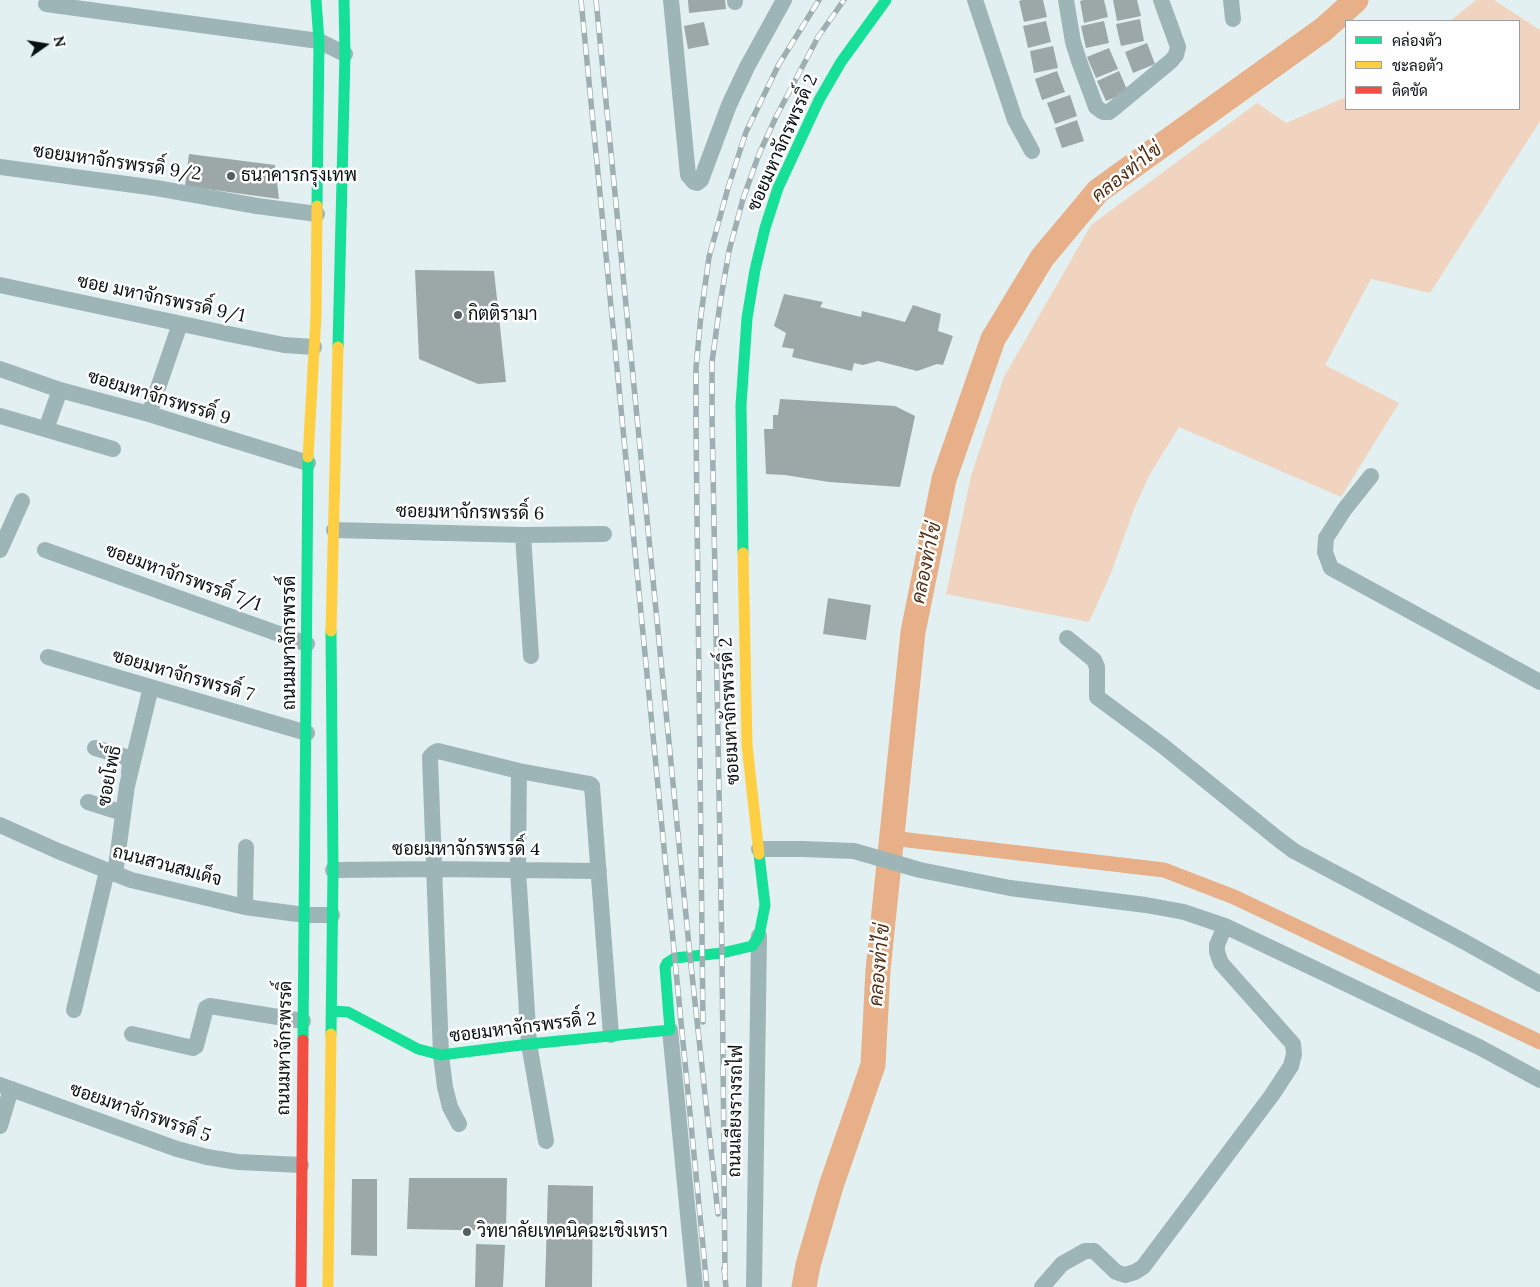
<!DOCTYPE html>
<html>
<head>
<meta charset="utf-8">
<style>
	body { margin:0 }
	#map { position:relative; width:1540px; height:1287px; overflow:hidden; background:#e2f0f2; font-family:Lora,Sarabun,serif }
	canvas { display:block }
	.legend { position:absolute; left:1345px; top:20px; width:175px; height:90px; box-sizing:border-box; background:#fefefe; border:1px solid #9c9f9f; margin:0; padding:6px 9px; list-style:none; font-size:15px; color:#081111 }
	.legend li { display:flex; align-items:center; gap:10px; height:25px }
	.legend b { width:25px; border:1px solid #9c9f9f }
	.north { position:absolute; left:20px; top:20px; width:50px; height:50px; -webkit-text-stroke:4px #fefefe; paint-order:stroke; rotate:77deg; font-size:14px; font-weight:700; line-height:20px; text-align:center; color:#081111 }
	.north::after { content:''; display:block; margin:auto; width:18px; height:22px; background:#081111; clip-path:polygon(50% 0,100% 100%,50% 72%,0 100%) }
</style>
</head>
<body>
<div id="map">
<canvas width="1540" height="1287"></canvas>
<ul class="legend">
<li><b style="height:6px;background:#16e098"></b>คล่องตัว</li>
<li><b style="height:6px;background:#ffcf43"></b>ชะลอตัว</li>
<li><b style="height:6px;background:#f24e42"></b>ติดขัด</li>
</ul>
<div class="north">N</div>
</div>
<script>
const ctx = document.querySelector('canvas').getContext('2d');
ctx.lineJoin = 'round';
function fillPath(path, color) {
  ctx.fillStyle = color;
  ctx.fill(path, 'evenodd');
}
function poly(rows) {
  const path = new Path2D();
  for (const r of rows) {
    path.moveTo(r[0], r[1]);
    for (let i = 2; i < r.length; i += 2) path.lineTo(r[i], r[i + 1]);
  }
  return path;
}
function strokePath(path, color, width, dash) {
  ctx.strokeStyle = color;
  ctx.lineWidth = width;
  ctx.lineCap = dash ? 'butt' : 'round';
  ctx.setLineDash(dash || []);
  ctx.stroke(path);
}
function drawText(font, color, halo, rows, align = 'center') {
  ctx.font = font + ' Lora,Sarabun,serif';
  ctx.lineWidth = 5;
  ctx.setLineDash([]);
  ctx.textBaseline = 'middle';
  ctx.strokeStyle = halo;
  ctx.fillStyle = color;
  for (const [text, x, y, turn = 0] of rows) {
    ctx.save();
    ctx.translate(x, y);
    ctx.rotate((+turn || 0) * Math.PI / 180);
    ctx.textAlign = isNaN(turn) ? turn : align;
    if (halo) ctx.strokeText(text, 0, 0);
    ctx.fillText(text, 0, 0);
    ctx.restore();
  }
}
fillPath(poly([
	[1476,0,1494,0,1540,30,1540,121,1430,293,1371,279,1325,365,1399,403,1341,497,1179,427,1150,474,1134,509,1111,573,1089,622,946,594,971,476,1004,377,1091,225,1257,103,1286,123,1346,97,1346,109,1519,109,1519,21,1450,21]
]), '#f1d4bf');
strokePath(poly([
	[891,838,1164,870,1234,897,1540,1042]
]), '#e7b088', 15);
strokePath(poly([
	[804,1287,808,1265,831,1186,873,1065,878,970,913,632,944,479,993,339,1042,258,1098,191,1324,29,1356,0]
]), '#e7b088', 25);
fillPath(poly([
	[688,0,725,0,726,9,689,13],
	[1022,0,1043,0,1047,17,1024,22,1019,1],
	[1083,0,1104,0,1108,17,1084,23,1080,1],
	[1113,0,1137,0,1141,16,1117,21],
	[1140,19,1144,41,1121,46,1116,24],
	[1046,21,1051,42,1028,48,1023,26],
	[1104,21,1109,43,1086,48,1081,26],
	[704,22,709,45,688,49,684,26],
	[1147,43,1155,64,1133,73,1125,52],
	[1053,46,1058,68,1034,73,1030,51],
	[1109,48,1118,69,1096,78,1087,57],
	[1057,71,1065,92,1042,100,1035,79],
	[1119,71,1128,92,1106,101,1097,81],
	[1070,95,1077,116,1055,124,1047,103],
	[1077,120,1084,141,1062,148,1055,128],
	[189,154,275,165,279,199,185,186],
	[415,270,494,271,506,382,478,384,419,359],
	[784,294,823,302,820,307,861,317,862,311,905,322,913,305,941,314,938,331,953,336,943,365,937,364,917,371,878,361,863,365,854,363,852,371,792,357,794,349,782,347,786,333,774,326],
	[780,399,895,406,915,416,900,487,829,482,785,475,766,474,764,429,773,429,773,415,778,415],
	[828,598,871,605,866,640,823,634],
	[409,1178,507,1178,506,1231,407,1229],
	[352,1179,377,1179,377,1256,351,1255],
	[548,1185,593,1186,592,1287,545,1287],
	[476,1244,505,1245,503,1287,475,1287]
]), '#9ca7a8');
strokePath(poly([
	[671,0,688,175,694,182,697,183,701,180,729,105,747,67,784,0],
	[735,0,735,2],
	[975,0,1015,120,1032,151],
	[1066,0,1073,42,1079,61,1096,107,1103,112,1109,112,1113,109,1171,61,1176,55,1178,47,1161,0],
	[1231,0,1233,19],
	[46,4,319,41,345,54],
	[0,167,156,188,257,206,317,214],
	[0,285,229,334,284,345,314,347],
	[0,369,60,390,149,414,308,463],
	[149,414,180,324],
	[0,416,113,449],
	[46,429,60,390],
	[1371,476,1344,510,1326,538,1325,552,1331,568,1540,682],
	[334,530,523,535,604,534],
	[523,535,531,656],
	[0,550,22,501],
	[45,550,307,644],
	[1067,638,1094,660,1097,667,1097,697,1163,746,1278,839,1294,851,1463,941,1540,984],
	[48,657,307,733],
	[95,748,126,757,130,761,129,773],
	[519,771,518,870,529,1044,546,1141],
	[88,802,123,813],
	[0,825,58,851,131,880,245,907,305,915,332,915],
	[759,849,802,849,854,851,920,870,1010,888,1146,905,1184,912,1225,926,1479,1047,1540,1080],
	[333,870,434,869,599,871],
	[115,874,127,786,151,687],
	[245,907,246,847],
	[74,1010,107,871],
	[670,1030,695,1287],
	[132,1034,193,1048,196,1046,206,1008,210,1006,303,1021],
	[0,1085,177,1149,207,1157,238,1162,301,1165],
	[459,1124,450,1107,445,1087,441,1055,430,757,434,753,438,751,519,771,590,784,592,786,611,1035],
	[0,1126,11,1089],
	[754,1287,759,936],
	[1042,1287,1062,1264,1085,1251,1094,1251,1116,1272,1125,1275,1135,1272,1143,1267,1272,1095,1291,1066,1294,1054,1293,1044,1221,963,1217,952,1217,945,1225,926]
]), '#9eb5b7', 16);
strokePath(poly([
	[316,0,319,41,317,206],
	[338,347,345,54,344,0],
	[743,553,741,405,747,318,755,270,765,228,778,188,819,100,841,62,886,0],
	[331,631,333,870,331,1034],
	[331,1011,348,1012,418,1049,441,1055,529,1044,670,1030,665,967,667,963,675,958,722,953,752,946,759,936,765,905,759,854],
	[303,1040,308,457]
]), '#16e098', 11);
strokePath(poly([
	[308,457,316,316,317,206],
	[743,553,747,745,759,854],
	[331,631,338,347],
	[328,1287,331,1034]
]), '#ffcf43', 11);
strokePath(poly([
	[301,1287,303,1040]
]), '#f24e42', 11);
const rail = poly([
	[581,0,707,1287],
	[596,0,690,956,718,1214],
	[703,1022,696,426,696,368,701,315,709,257,728,188,746,132,779,64,819,0],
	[724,1269,726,1287],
	[725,1274,722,953,712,415,712,362,720,304,729,251,743,199,759,154,776,117,818,37,844,0]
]);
strokePath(rail, '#9dafb0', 5.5);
strokePath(rail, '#fefefe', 4, [11]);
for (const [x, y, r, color] of [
	[231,176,5,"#545f60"],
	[458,315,5,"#545f60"],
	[467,1232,5,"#545f60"]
]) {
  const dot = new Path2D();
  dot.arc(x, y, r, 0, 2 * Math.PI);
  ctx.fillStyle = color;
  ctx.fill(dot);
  strokePath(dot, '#fefefe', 2);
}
drawText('18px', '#081111', '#fefefe', [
	["ซอยมหาจักรพรรดิ์ 2",783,143,-66],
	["ซอยมหาจักรพรรดิ์ 9/2",117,163,8],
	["ซอย มหาจักรพรรดิ์ 9/1",161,299,12],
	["ซอยมหาจักรพรรดิ์ 9",159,398,17],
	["ซอยมหาจักรพรรดิ์ 6",470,513,1],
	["ซอยมหาจักรพรรดิ์ 7/1",183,578,20],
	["ถนนมหาจักรพรรดิ์",290,643,-90],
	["ซอยมหาจักรพรรดิ์ 7",183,676,16],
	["ซอยมหาจักรพรรดิ์ 2",730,711,-93],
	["ซอยโพธิ์",110,776,-79],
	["ซอยมหาจักรพรรดิ์ 4",466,850],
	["ถนนสวนสมเด็จ",167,866,15],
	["ซอยมหาจักรพรรดิ์ 2",523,1028,-7],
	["ถนนมหาจักรพรรดิ์",285,1048,-89],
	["ถนนเลียงรางรถไฟ",736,1111,-89],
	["ซอยมหาจักรพรรดิ์ 5",140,1113,19]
]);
drawText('18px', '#081111', '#fefefe', [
	["ธนาคารกรุงเทพ",241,176],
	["กิตติรามา",468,315],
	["วิทยาลัยเทคนิคฉะเชิงเทรา",477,1232]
], 'left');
drawText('italic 19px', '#512f16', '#fefefe', [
	["คลองท่าไข่",1127,173,-38],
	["คลองท่าไข่",927,563,-78],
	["คลองท่าไข่",880,965,-85]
]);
</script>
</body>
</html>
